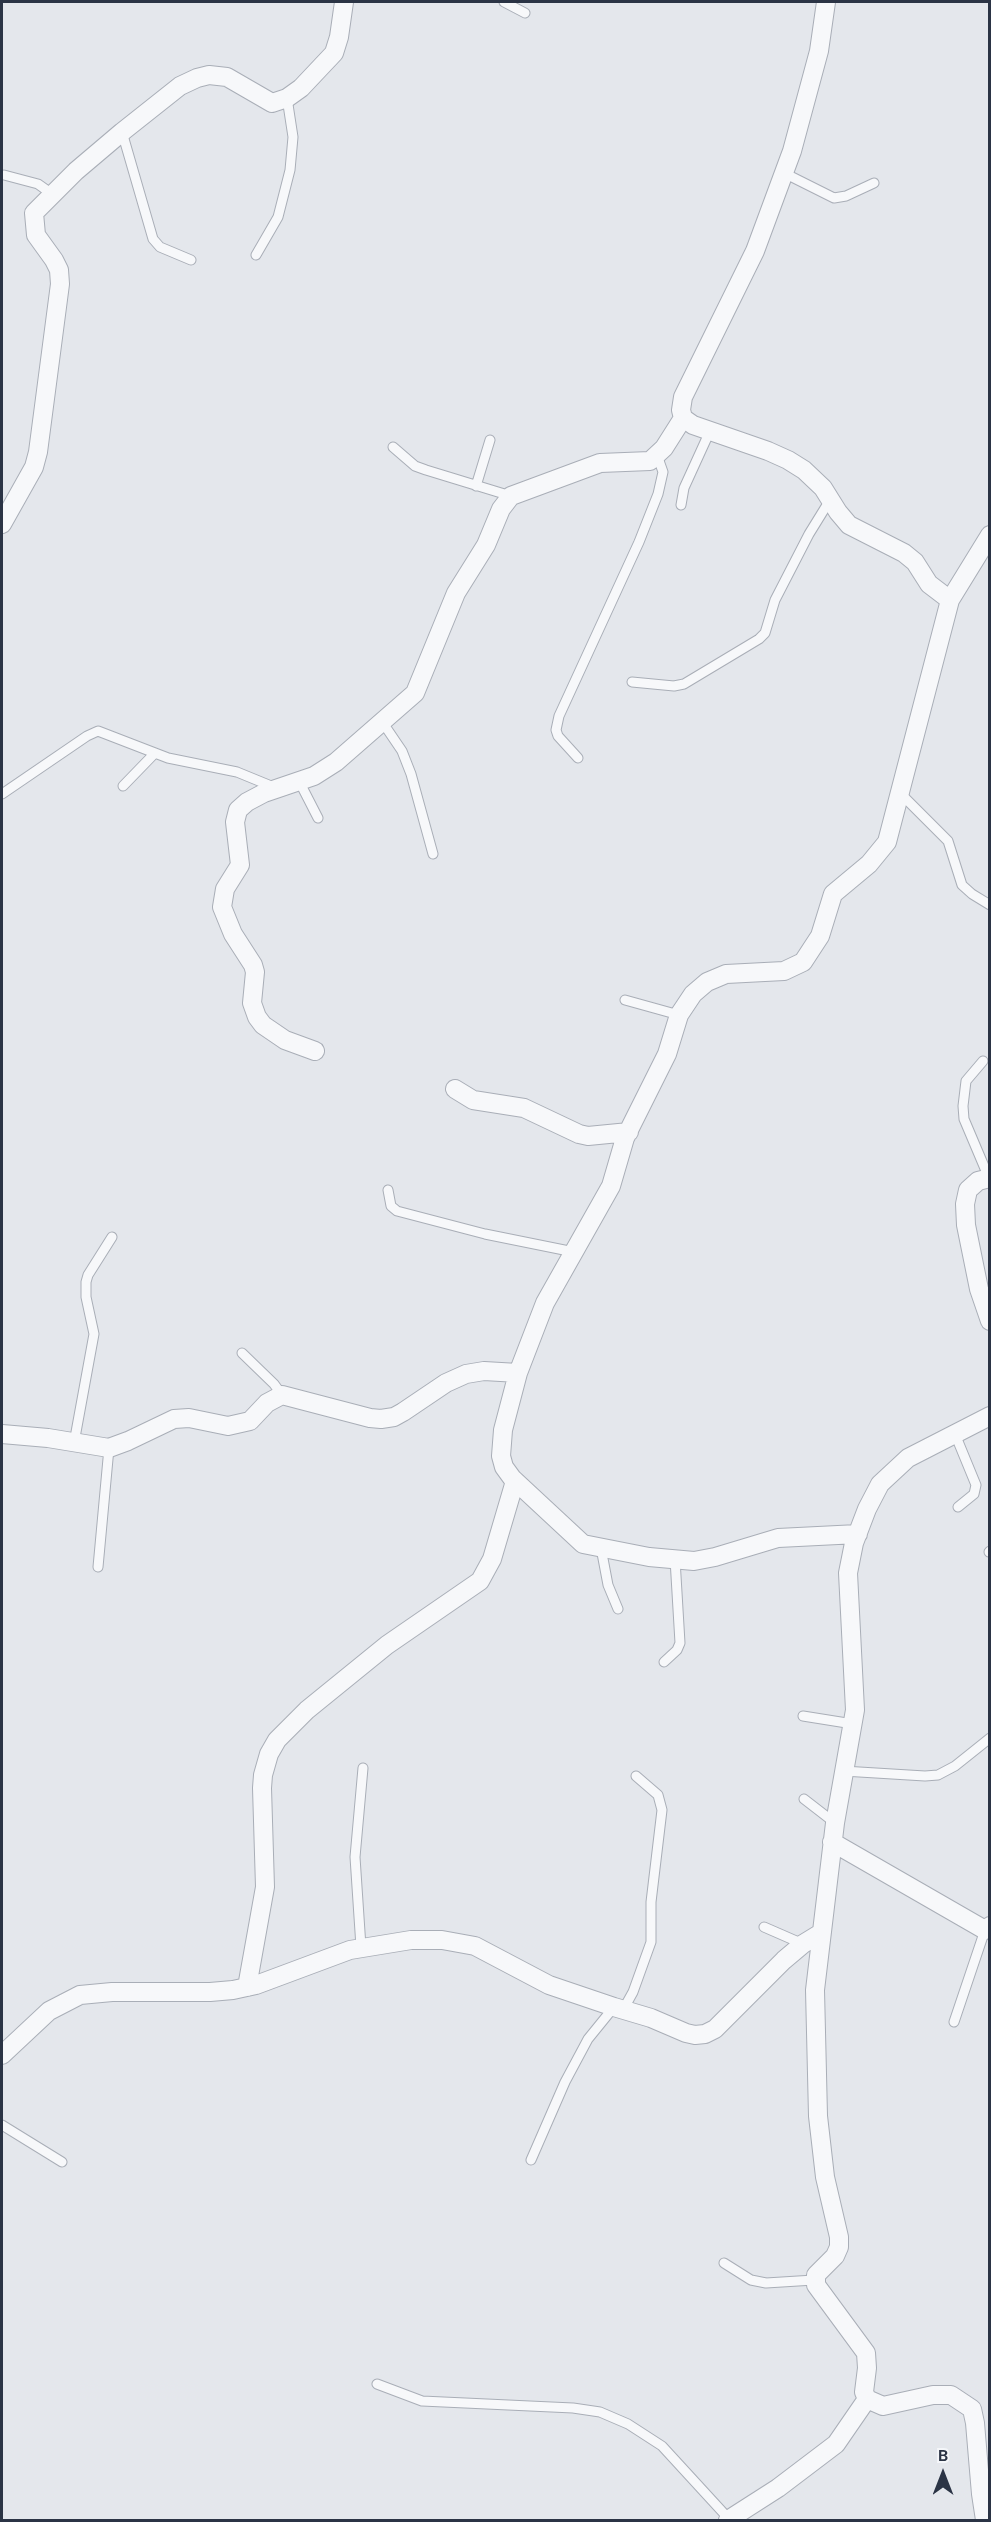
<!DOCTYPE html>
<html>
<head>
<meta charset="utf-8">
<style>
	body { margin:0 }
	#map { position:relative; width:991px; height:2522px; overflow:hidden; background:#e4e7ec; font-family:"DM Sans",sans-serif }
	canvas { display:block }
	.frame { position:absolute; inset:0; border:3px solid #2b3445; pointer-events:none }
	.north { position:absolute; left:913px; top:2444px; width:60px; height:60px; -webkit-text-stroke:4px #f4f6f9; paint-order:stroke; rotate:0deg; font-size:16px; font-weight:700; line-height:24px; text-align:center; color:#2b3445 }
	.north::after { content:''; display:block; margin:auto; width:21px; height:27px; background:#2b3445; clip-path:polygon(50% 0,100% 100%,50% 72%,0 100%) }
</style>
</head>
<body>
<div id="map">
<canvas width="991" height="2522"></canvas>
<div class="frame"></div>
<div class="north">B</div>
</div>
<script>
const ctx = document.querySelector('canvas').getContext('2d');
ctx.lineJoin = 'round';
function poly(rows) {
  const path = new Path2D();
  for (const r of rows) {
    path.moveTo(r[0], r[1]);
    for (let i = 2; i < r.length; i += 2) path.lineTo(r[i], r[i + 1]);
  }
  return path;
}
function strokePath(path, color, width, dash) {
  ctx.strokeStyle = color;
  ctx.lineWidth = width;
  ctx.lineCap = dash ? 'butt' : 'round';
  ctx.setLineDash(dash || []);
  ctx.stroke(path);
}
const lane = poly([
	[504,2,525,13],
	[122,132,153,239,160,247,191,260],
	[784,173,834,198,846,196,874,183],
	[4,175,38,184,52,194],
	[256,255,278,217,290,170,293,137,287,98],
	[393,447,415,466,426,470,511,496],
	[476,486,490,440],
	[681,505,684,488,710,431],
	[632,682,674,686,684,684,759,639,765,633,775,600,809,534,830,500],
	[383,723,402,751,411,774,433,854],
	[578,758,558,736,556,730,559,716,639,542,658,494,663,472,657,455],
	[299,781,318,818],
	[123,786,154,754],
	[900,793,948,841,962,885,972,894,990,905],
	[2,794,87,736,98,731,168,758,237,772,276,788],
	[625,1000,679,1015],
	[983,1061,966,1081,963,1106,964,1119,989,1178],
	[388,1190,391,1206,397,1211,485,1234,574,1252],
	[242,1353,274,1384,282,1395],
	[955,1434,976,1485,974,1494,958,1507],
	[74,1443,94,1334,86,1297,86,1282,88,1275,112,1237],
	[601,1548,608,1585,618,1609],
	[989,1552,990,1551],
	[98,1567,109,1448],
	[664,1662,677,1650,680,1643,675,1559],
	[803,1716,853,1724],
	[843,1771,925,1776,938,1775,955,1766,990,1738],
	[804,1799,835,1823],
	[764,1927,803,1944],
	[361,1947,355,1857,363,1768],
	[623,2010,633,1992,651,1942,651,1902,662,1810,658,1795,636,1776],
	[954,2022,985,1930],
	[2,2125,62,2162],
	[531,2160,565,2082,588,2039,614,2007],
	[724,2263,751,2280,766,2283,814,2280],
	[377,2384,422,2401,573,2408,600,2412,628,2424,662,2446,729,2519]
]);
const street = poly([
	[826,2,819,51,792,151,755,251,683,397,681,410,683,418,693,425,768,451,788,460,804,470,823,488,838,512,849,525,904,553,915,562,929,584,950,600],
	[2,524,34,467,38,452,60,284,59,270,54,260,36,235,34,213,76,171,122,132,180,86,197,78,209,75,227,77,272,103,287,98,301,88,334,53,339,37,344,2],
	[315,1051,285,1040,263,1025,257,1017,252,1003,255,972,253,965,233,934,222,907,225,889,240,865,235,822,238,810,247,802,264,793,314,776,336,762,415,693,456,593,486,545,501,509,511,496,600,463,650,461,664,448,683,418],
	[455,1089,473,1100,524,1108,579,1134,588,1136,629,1132],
	[990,1178,978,1181,968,1190,965,1204,966,1225,979,1289,990,1321],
	[2,1434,48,1438,109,1448,128,1441,174,1419,189,1418,228,1426,250,1421,267,1403,282,1395,370,1418,381,1419,394,1417,403,1412,446,1383,466,1374,484,1371,518,1373],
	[858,1534,778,1538,715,1557,694,1561,649,1557,583,1544,512,1478,504,1467,501,1456,503,1430,518,1373,545,1303,611,1186,625,1138,667,1054,679,1015,693,994,707,982,726,974,784,971,803,962,820,936,833,894,869,864,887,842,950,600,990,535],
	[832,1842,985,1930,990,1926],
	[247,1987,265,1887,262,1788,263,1775,269,1754,277,1740,307,1710,387,1645,480,1581,492,1559,515,1481],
	[2,2055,49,2011,80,1995,112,1992,210,1992,233,1990,256,1985,350,1950,411,1940,442,1940,475,1946,549,1985,614,2007,651,2018,686,2033,695,2035,705,2034,715,2029,784,1960,803,1944,821,1933],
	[728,2520,778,2488,836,2444,867,2399],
	[985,2520,981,2494,975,2423,972,2409,951,2395,933,2395,883,2406,867,2399,864,2392,867,2368,866,2353,816,2285,816,2275,835,2256,839,2247,839,2237,825,2177,818,2116,815,1990,835,1823,855,1710,848,1573,854,1543,867,1509,880,1484,908,1458,990,1416]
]);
strokePath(lane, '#a9aeb7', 11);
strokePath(street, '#a9aeb7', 20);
strokePath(lane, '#f7f8fa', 9);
strokePath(street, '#f7f8fa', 18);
</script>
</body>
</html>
